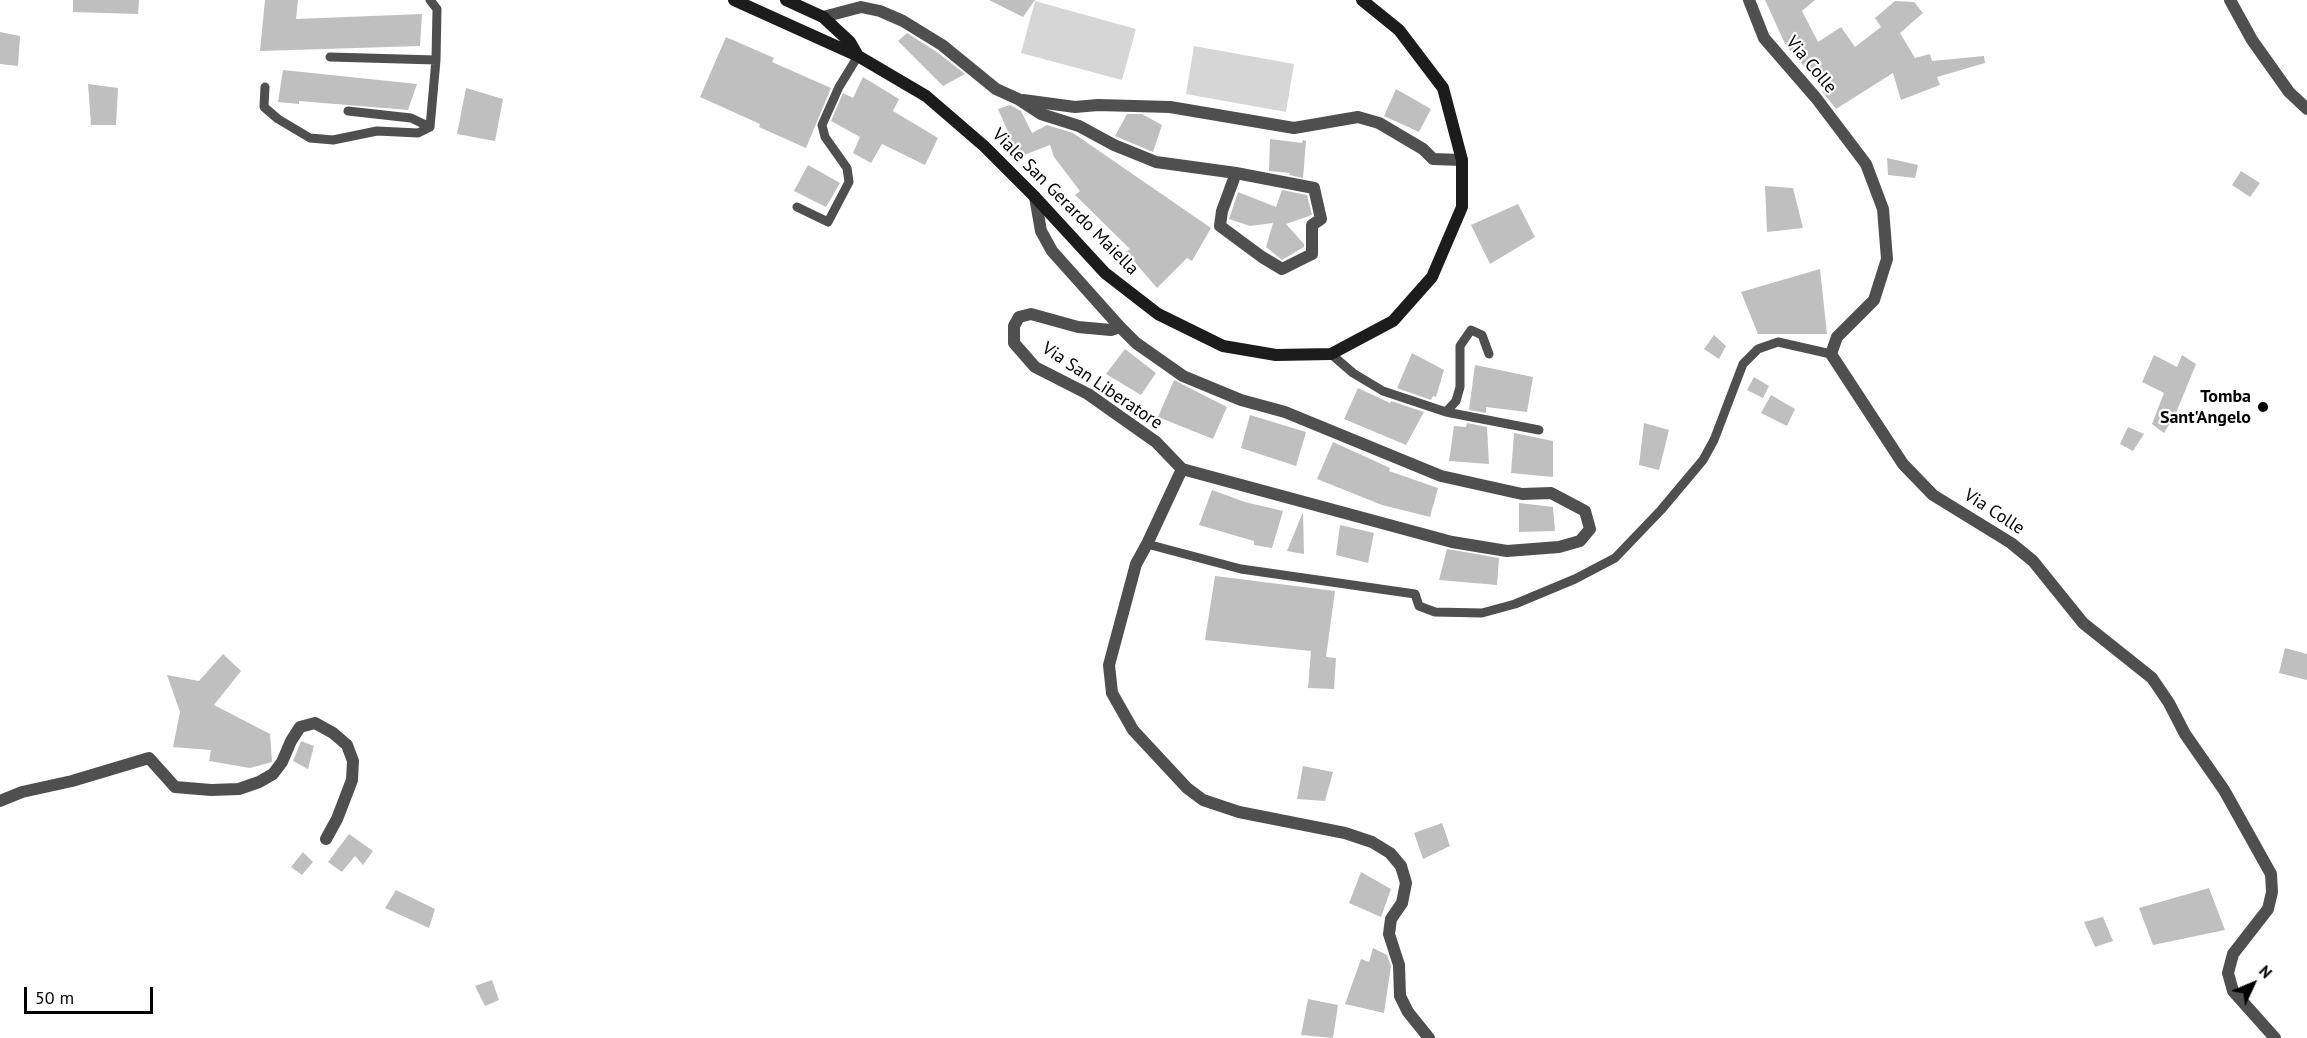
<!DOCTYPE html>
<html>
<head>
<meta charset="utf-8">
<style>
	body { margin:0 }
	#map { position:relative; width:2307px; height:1038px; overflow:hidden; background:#fff; font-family:"PT Sans",sans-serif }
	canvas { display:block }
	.north { position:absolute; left:2223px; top:954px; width:60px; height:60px; -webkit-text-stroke:4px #fff; paint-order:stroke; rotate:46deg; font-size:16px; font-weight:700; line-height:24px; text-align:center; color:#000 }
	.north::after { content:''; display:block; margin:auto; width:21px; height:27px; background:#000; clip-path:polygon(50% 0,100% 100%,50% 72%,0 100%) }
	.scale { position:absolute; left:24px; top:987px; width:129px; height:27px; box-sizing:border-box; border:3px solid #000; border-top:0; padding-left:8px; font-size:18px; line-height:21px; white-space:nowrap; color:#000; -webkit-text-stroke:4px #fff; paint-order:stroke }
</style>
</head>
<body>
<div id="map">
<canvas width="2307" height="1038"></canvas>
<div class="north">N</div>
<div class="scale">50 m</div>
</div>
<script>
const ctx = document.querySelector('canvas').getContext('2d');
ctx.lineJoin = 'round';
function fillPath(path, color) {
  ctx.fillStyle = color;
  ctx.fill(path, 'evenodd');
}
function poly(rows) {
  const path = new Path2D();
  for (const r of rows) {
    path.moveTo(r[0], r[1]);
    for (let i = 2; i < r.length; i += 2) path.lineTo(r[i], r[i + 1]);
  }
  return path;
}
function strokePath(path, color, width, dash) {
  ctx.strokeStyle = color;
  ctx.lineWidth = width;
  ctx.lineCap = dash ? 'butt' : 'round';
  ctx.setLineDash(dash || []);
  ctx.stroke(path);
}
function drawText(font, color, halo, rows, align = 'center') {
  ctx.font = font + ' "PT Sans",sans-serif';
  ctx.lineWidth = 4.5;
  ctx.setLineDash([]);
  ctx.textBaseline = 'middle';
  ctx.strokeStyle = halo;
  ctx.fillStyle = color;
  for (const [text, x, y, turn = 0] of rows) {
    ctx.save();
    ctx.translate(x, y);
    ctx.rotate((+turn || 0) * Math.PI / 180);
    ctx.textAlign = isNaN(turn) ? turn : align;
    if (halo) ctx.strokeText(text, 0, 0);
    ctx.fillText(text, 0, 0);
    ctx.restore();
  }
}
fillPath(poly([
	[1035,1,1136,29,1122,80,1021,53],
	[1194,46,1294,64,1286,112,1186,94]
]), '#d6d6d6');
fillPath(poly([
	[73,0,139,0,138,14,73,12],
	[265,0,298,0,296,19,422,14,420,46,260,51],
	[989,0,1035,0,1023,17],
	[1765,0,1815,0,1802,11,1818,42,1841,27,1855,47,1881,27,1875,18,1895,1,1914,2,1923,13,1900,33,1915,58,1930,54,1932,61,1984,56,1985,63,1937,77,1940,85,1901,100,1893,73,1836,109,1822,91,1825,89,1786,46],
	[0,32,20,36,18,66,0,64],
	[907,33,937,52,965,74,943,86,898,41],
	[726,37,774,58,772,62,831,88,806,148,759,127,760,124,700,97],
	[283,70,417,84,408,110,299,101,299,104,278,102],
	[863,77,899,99,893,111,938,138,925,165,882,144,871,163,853,153,860,137,831,121,843,93,853,98],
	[88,84,118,88,116,125,91,125],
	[466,88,503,99,495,141,457,134],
	[1396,89,1431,109,1419,132,1384,116],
	[1010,105,1021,111,1032,133,1047,125,1073,133,1211,228,1192,261,1187,258,1157,288,1126,252,1130,249,1075,195,1080,191,1054,157,1050,145,1019,157,998,109],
	[1127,114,1142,114,1162,125,1153,152,1115,136],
	[1270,139,1302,143,1303,140,1306,141,1303,178,1289,175,1290,173,1269,171],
	[1887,158,1918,165,1915,178,1888,175],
	[808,165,840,183,826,207,794,191],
	[2241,171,2260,183,2250,197,2232,185],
	[1765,186,1793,188,1803,228,1767,232],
	[1282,190,1307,195,1312,215,1286,224,1304,244,1304,247,1282,260,1266,247,1273,223,1250,226,1229,219,1238,192,1276,207],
	[1518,204,1535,237,1490,264,1471,225],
	[1820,269,1827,334,1758,334,1741,292],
	[1714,335,1726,346,1719,359,1704,349],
	[1125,349,1156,373,1141,395,1106,374],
	[1412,353,1444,370,1436,397,1433,396,1431,400,1397,388],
	[2154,355,2177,367,2182,355,2196,364,2176,413,2164,433,2152,424,2164,393,2142,382],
	[1475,365,1533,377,1527,412,1486,407,1486,413,1469,410],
	[1754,377,1769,386,1763,398,1747,390],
	[1174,380,1227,407,1213,439,1158,417],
	[1358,388,1390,403,1391,401,1424,412,1406,445,1344,419],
	[1771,395,1795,409,1787,426,1761,413],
	[1250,415,1306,432,1296,466,1241,448],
	[1467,423,1487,427,1489,464,1449,461,1454,426,1466,427],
	[1644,423,1669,430,1659,470,1639,465],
	[2128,427,2144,434,2133,451,2120,444],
	[1514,433,1553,441,1553,477,1511,473],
	[1333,442,1390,468,1389,471,1438,488,1430,517,1382,505,1317,479],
	[1212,490,1245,502,1283,511,1272,548,1254,545,1254,541,1199,525],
	[1519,503,1553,507,1555,531,1519,532],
	[1303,512,1304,554,1287,551],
	[1340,525,1374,533,1368,563,1336,555],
	[1447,549,1499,558,1497,585,1439,580],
	[1215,576,1335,591,1326,657,1336,658,1334,689,1308,688,1311,651,1205,640],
	[2285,648,2307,654,2307,680,2279,673],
	[223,654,241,671,214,705,270,734,272,762,250,768,209,761,211,750,173,747,180,712,167,675,199,681],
	[301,741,314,746,308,769,293,761],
	[1303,766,1333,772,1325,801,1297,799],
	[1442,823,1450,846,1423,859,1414,833],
	[349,834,373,851,363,865,355,856,342,872,328,862],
	[303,852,313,862,302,875,291,867],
	[1361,872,1391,889,1381,917,1349,903],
	[2209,888,2225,930,2153,945,2139,908],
	[396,890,435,909,429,928,385,908],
	[2103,917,2113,941,2095,947,2084,922],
	[1373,948,1387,955,1391,966,1384,1013,1345,1004,1361,959,1369,962],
	[492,980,499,1000,485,1006,475,986],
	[1308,999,1338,1005,1333,1038,1301,1035]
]), '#bfbfbf');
strokePath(poly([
	[330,57,436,60,437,9,430,0],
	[265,87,264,107,278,119,310,138,333,140,377,131,418,133,430,127],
	[348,111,411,118,430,127,436,60],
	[797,207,828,222,849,182,847,168,825,137,822,125,839,87,858,56],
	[1331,354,1353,373,1383,391,1446,412,1456,401,1460,387,1460,346,1471,330,1482,335,1489,354],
	[1446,412,1539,430],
	[1147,544,1241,569,1415,594,1419,606,1435,612,1482,613,1515,604,1575,579,1615,558,1661,510,1703,460,1714,440,1743,364,1758,349,1778,342,1831,354]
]), '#4f4f4f', 9);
strokePath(poly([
	[1749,0,1764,38,1816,98,1866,164,1883,209,1887,259,1874,300,1837,337,1831,354,1903,464,1933,495,2011,543,2033,561,2083,623,2152,678,2169,703,2185,734,2224,790,2271,874,2272,892,2268,909,2233,954,2228,973,2233,991,2275,1038],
	[2230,0,2252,40,2289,92,2307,109],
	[823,17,861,7,880,11,903,21,942,45,996,89,1018,99,1041,114,1079,126,1114,145,1156,162,1236,173,1314,188,1321,219,1312,225,1312,254,1282,269,1262,257,1220,226,1222,211,1236,173],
	[1023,100,1075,107,1098,105,1170,107,1294,128,1358,117,1379,123,1423,149,1433,159,1462,160],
	[1035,197,1041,231,1052,251,1120,327,1111,330,1078,327,1031,314,1019,317,1014,326,1014,343,1035,367,1088,394,1156,442,1182,469,1147,544,1136,564,1109,665,1112,693,1133,730,1187,788,1203,800,1239,812,1345,833,1372,842,1390,853,1401,866,1406,883,1402,903,1391,919,1389,934,1399,965,1400,996,1408,1012,1429,1038],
	[1120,327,1136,343,1183,376,1241,400,1285,412,1441,476,1522,494,1551,493,1585,511,1590,529,1580,541,1559,547,1507,551,1452,542,1182,469],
	[0,801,22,792,72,781,149,758,175,787,211,790,239,789,259,782,273,774,282,762,291,741,300,727,315,723,333,733,347,745,353,761,352,780,337,819,326,839]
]), '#4f4f4f', 12);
strokePath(poly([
	[734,0,858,56,926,96,984,146,1035,197,1105,273,1158,314,1223,346,1276,355,1331,354,1393,321,1432,277,1462,207,1462,160,1443,88,1399,30,1362,0],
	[786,0,823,17,850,42,858,56]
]), '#1c1c1c', 12);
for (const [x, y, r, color] of [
	[2263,407,6,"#000"]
]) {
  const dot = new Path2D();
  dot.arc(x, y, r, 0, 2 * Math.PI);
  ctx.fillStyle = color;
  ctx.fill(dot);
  strokePath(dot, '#fff', 2);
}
drawText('18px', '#000', '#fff', [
	["Via Colle",1811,65,50],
	["Viale San Gerardo Maiella",1065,202,45],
	["Via San Liberatore",1102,386,34],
	["Via Colle",1994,512,33]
]);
drawText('bold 18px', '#000', '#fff', [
	["Tomba",2251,397],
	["Sant'Angelo",2251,418]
], 'right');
</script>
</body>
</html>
